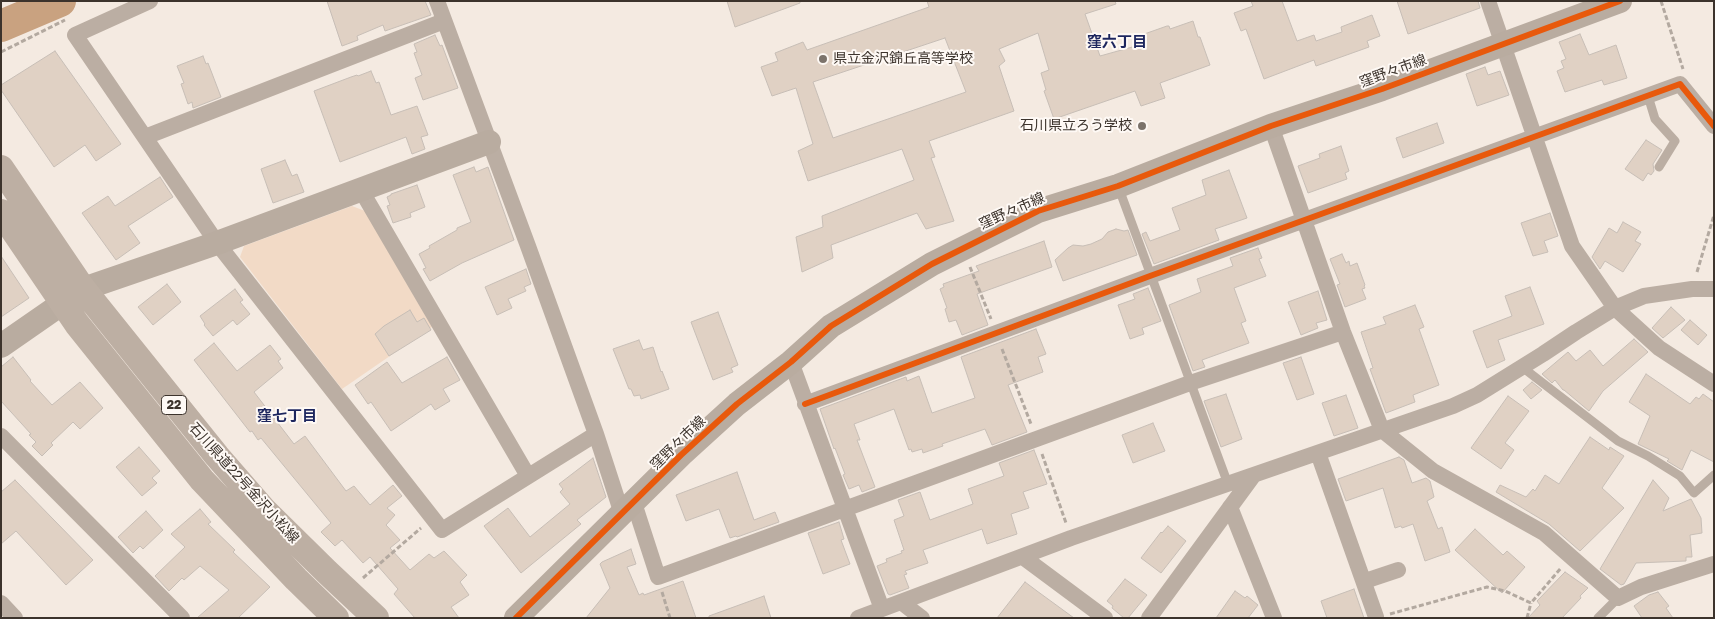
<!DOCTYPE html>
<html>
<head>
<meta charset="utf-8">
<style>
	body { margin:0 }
	#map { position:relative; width:1715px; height:619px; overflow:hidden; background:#f4eae1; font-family:"Golos Text",sans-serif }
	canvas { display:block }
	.frame { position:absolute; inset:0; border:2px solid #3c332c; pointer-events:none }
</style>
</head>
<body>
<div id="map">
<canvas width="1715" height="619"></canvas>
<div class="frame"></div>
</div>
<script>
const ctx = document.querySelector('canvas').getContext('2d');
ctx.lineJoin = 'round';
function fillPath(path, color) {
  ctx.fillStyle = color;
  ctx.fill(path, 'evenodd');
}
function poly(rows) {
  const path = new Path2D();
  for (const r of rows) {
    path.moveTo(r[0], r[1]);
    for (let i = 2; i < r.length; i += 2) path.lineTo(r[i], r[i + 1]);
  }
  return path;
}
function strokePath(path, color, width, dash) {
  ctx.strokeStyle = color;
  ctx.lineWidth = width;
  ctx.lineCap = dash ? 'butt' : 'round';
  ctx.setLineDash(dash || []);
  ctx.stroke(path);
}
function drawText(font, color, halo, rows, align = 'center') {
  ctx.font = font + ' "Golos Text","Noto Sans JP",sans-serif';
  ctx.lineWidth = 4;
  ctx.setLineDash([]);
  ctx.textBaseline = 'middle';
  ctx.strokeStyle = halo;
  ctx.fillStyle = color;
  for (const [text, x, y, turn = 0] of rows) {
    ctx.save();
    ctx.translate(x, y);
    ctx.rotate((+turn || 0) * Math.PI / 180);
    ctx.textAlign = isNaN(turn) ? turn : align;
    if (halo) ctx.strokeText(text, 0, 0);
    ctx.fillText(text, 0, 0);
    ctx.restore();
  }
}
fillPath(poly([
	[352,206,365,211,432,327,342,389,240,257,244,246]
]), '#f2dac6');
strokePath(poly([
	[1,26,60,1]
]), '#c9a280', 32);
const building = poly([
	[327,1,425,1,431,15,385,31,383,25,357,36,358,40,342,46,327,1],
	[727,1,800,1,800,3,735,27,727,1],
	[927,1,1115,1,1116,4,1085,14,1100,56,1136,46,1133,38,1167,26,1169,26,1170,29,1193,21,1198,37,1200,37,1210,65,1160,83,1165,98,1141,106,1135,91,1054,119,1044,91,1046,90,1041,73,1049,70,1038,33,999,49,1005,61,999,66,1014,111,929,141,935,157,931,158,954,221,926,229,917,213,831,245,833,258,802,272,796,237,823,227,822,216,914,180,902,149,808,181,798,151,813,144,796,88,772,96,761,67,778,61,775,53,803,42,807,50,929,7,927,1],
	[945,38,966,92,833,138,813,82,945,38],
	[1251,1,1282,1,1297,41,1314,35,1316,41,1342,32,1341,27,1372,15,1380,36,1367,41,1369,47,1316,66,1314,60,1264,79,1246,29,1241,31,1234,13,1253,6,1251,1],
	[1397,1,1478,1,1480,8,1408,34,1397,1],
	[1580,34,1589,55,1616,45,1627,78,1604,85,1602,80,1565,92,1557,71,1564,68,1561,61,1566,59,1559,42,1580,34],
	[435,35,440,46,442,45,458,88,423,100,415,78,422,75,414,53,417,52,414,44,435,35],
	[55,51,121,144,96,161,85,145,54,167,1,90,1,85,55,51],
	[203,56,206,64,208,63,221,97,193,108,192,102,188,104,181,84,184,83,177,66,203,56],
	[1485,67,1488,75,1500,71,1509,95,1477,106,1466,74,1485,67],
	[371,71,376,83,379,82,391,115,417,106,428,135,421,137,425,149,412,154,406,137,340,162,314,91,351,77,357,75,358,76,371,71],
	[1437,123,1444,143,1403,158,1396,138,1437,123],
	[1646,140,1662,150,1653,164,1654,171,1651,175,1648,173,1643,181,1625,169,1646,140],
	[1341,146,1349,171,1345,173,1347,179,1308,193,1298,166,1320,158,1319,154,1341,146],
	[285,160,292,176,297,174,304,192,273,203,261,169,285,160],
	[474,167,476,172,488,167,514,240,462,263,430,281,423,269,426,268,419,254,430,248,429,246,457,230,457,228,471,222,453,175,474,167],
	[1229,170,1247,218,1215,229,1219,240,1154,264,1142,234,1146,232,1150,241,1180,230,1172,208,1206,195,1202,180,1229,170],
	[160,177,173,197,128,226,140,243,116,260,82,213,108,196,115,206,160,177],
	[417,185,425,207,410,213,411,217,393,223,387,206,390,205,387,197,391,195,391,194,417,185],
	[1550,213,1558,236,1544,241,1548,252,1533,256,1521,223,1550,213],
	[1623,222,1641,232,1635,241,1641,244,1623,272,1605,261,1600,269,1592,257,1609,228,1617,233,1623,222],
	[1116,229,1124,231,1128,230,1137,255,1063,281,1055,260,1068,248,1073,245,1083,246,1091,244,1102,239,1108,232,1116,229],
	[1044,241,1052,267,977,294,988,325,962,335,956,320,949,322,945,309,947,308,940,289,944,287,943,284,979,271,976,266,1044,241],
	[1258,248,1262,258,1259,259,1266,276,1234,288,1246,321,1241,323,1249,343,1202,360,1205,367,1193,371,1169,305,1201,292,1197,279,1233,266,1230,258,1258,248],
	[1342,254,1346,263,1349,261,1350,266,1357,263,1365,285,1364,286,1365,288,1362,289,1366,299,1345,307,1337,285,1340,284,1330,259,1342,254],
	[1,256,29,298,1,317,1,256],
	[526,269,531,284,524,287,526,291,508,299,512,308,497,315,485,287,526,269],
	[167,284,181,302,153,325,138,307,167,284],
	[1530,287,1544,324,1498,340,1505,360,1487,368,1473,331,1512,316,1505,296,1530,287],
	[1148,288,1161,321,1142,328,1144,334,1130,339,1118,305,1135,299,1133,294,1148,288],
	[235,289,243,300,240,302,250,314,237,325,233,320,213,336,204,325,205,324,200,316,235,289],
	[1318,291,1327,320,1316,323,1318,328,1301,335,1288,302,1318,291],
	[1415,305,1424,327,1419,329,1439,385,1413,395,1415,402,1386,413,1370,369,1373,368,1361,332,1386,324,1383,317,1415,305],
	[1671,307,1685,320,1663,338,1652,328,1671,307],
	[410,310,417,322,424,318,431,330,389,356,375,334,384,326,410,310],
	[718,312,738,365,731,368,733,372,713,380,691,322,718,312],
	[1690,320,1707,335,1698,345,1681,330,1690,320],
	[1036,329,1046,354,1038,357,1043,372,1008,385,1027,432,992,445,985,429,942,444,943,446,923,453,922,449,912,452,911,449,909,450,894,409,854,424,860,440,857,440,875,487,862,492,859,485,849,489,843,475,845,474,835,448,834,449,820,409,906,377,907,381,919,376,932,413,975,398,961,357,1036,329],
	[1634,339,1648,352,1603,391,1589,411,1564,390,1563,390,1555,380,1552,383,1542,374,1568,352,1576,361,1590,350,1603,366,1634,339],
	[639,340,643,350,653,347,661,372,662,371,669,389,641,399,640,395,634,396,631,389,629,389,613,349,639,340],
	[214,343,237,371,270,345,281,359,278,361,283,368,254,392,294,444,305,436,346,491,354,486,370,505,393,485,402,496,387,508,395,515,386,525,400,540,390,548,410,570,429,554,434,558,444,551,467,575,460,582,469,595,451,607,459,618,415,618,394,594,398,589,370,557,363,563,342,540,335,546,321,532,331,523,261,438,258,440,252,431,250,432,194,360,214,343],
	[13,357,31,380,30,381,52,405,80,382,103,408,80,429,73,422,51,443,53,445,42,456,32,446,36,442,29,435,31,434,1,401,1,367,13,357],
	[447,357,460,380,443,389,450,401,435,410,431,404,391,431,371,402,368,404,355,385,387,362,402,383,447,357],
	[1301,357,1314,394,1297,400,1283,363,1301,357],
	[1646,374,1690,404,1696,397,1699,399,1703,394,1714,402,1714,462,1691,450,1682,470,1667,461,1669,459,1638,444,1650,416,1629,402,1646,374],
	[1532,382,1542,390,1531,399,1523,390,1532,382],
	[1226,394,1242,439,1221,447,1204,401,1226,394],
	[1346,395,1358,428,1334,436,1322,403,1346,395],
	[1508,396,1529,411,1505,443,1514,450,1501,469,1471,448,1508,396],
	[1153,423,1165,451,1133,463,1122,435,1153,423],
	[1590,437,1609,450,1610,447,1624,456,1602,488,1624,508,1580,551,1549,524,1496,492,1500,485,1526,497,1533,489,1535,491,1545,475,1559,484,1590,437],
	[139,447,160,471,152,478,157,483,142,496,116,467,139,447],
	[1034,450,1047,484,1023,492,1029,508,1011,514,1017,534,987,544,982,529,923,550,928,563,905,571,907,574,904,575,909,588,890,595,888,594,877,566,887,562,886,559,902,553,901,551,904,550,894,520,904,516,898,500,920,492,930,520,973,504,968,489,1004,476,999,463,1034,450],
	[1399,457,1404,460,1412,483,1426,478,1430,481,1434,497,1427,501,1438,529,1442,527,1450,552,1425,561,1413,524,1402,528,1401,526,1395,528,1383,488,1346,501,1338,479,1399,457],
	[593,458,606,497,577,520,581,524,521,573,484,526,508,508,530,537,570,504,560,492,563,489,559,484,593,458],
	[737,472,754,520,775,512,779,522,740,536,737,537,736,536,730,538,719,509,686,521,676,495,737,472],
	[15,480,93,560,66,585,16,531,1,544,1,492,15,480],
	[1653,480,1669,498,1663,511,1691,499,1701,518,1702,533,1690,535,1692,557,1686,557,1686,561,1636,563,1624,584,1621,585,1600,569,1653,480],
	[200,509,211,522,208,524,235,550,233,552,270,587,238,618,197,618,229,590,200,566,184,580,182,578,169,591,155,576,185,547,171,534,200,509],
	[146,511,163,530,143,549,140,546,133,553,118,537,146,511],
	[839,522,844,539,841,540,850,564,823,574,808,533,839,522],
	[1168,526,1186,541,1161,573,1141,558,1161,532,1162,533,1168,526],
	[1475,529,1503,555,1507,551,1525,567,1502,593,1455,550,1475,529],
	[631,549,636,564,627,567,639,595,643,593,644,595,683,581,696,618,586,618,610,588,600,564,602,562,631,549],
	[1565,572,1588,588,1580,596,1581,598,1562,618,1528,618,1540,605,1537,601,1565,572],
	[1125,579,1147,595,1128,618,1124,618,1112,608,1113,606,1107,601,1125,579],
	[1025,582,1037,591,1074,618,997,618,1025,582],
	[1354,589,1364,618,1327,618,1321,601,1354,589],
	[1235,591,1245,598,1247,596,1258,605,1248,618,1216,618,1235,591],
	[1658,592,1669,606,1666,608,1673,618,1642,618,1634,606,1649,595,1658,592],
	[764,596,771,618,709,618,709,616,764,596]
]);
fillPath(building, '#e0d1c4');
strokePath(building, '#c7beb6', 1);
strokePath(poly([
	[1661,1,1683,69],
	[1,52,65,20],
	[970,267,991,319],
	[1697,272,1714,215],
	[1002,349,1031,424],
	[1042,454,1066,523],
	[363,578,421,528],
	[662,592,670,618],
	[1390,614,1487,587,1505,591,1531,603,1561,568],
	[1527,618,1531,603]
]), '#b3a9a0', 3, [5, 2.5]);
strokePath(poly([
	[1648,96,1655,119,1675,141,1659,167],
	[1118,186,1228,484],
	[1522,367,1618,441,1648,456,1680,476,1694,493,1714,475],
	[1598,618,1618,598]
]), '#bbaea3', 9);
strokePath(poly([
	[150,1,75,35,217,243,442,530,596,434],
	[437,1,528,246,596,434,622,514],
	[1488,1,1572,246,1615,308,1659,348,1714,384],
	[1271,126,1343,332,1382,430,1433,471,1544,533,1618,598,1641,587,1714,564],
	[145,137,444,21],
	[361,190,528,476],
	[791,362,882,609],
	[805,404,1150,276,1680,84,1714,126],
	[1,436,182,618],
	[1318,453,1376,617],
	[634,503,658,577,1190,383,1343,332],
	[1230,507,1274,618],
	[1023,557,1105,618],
	[1365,581,1398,570],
	[901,602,922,618],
	[1,603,15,618],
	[858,618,1071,538,1453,406,1477,395,1543,354,1576,332,1615,308,1644,296,1692,289,1714,289],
	[1149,618,1253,476]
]), '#bbaea3', 16);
strokePath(poly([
	[1,346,83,289,217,243,489,142],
	[516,618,681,455,737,404,791,362,831,326,932,264,1038,211,1118,186,1271,126,1382,89,1620,1]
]), '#b9aca0', 24);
strokePath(poly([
	[1,168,83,289,217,456,264,510,327,572,376,618],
	[1,212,77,324,202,480,296,579,336,618]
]), '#bdafa3', 26);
strokePath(poly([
	[805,404,1150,276,1680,84,1714,126],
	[516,618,681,455,737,404,791,362,831,326,932,264,1038,211,1118,186,1271,126,1382,89,1620,1]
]), '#e8590c', 6);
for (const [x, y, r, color] of [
	[823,59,5,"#7c736b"],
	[1142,126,5,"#7c736b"]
]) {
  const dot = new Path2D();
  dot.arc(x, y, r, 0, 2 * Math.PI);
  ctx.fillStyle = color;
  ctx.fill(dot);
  strokePath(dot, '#fef9f5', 2);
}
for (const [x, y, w] of [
	[174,405,25]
]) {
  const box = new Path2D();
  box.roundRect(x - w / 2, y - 9.5, w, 19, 4);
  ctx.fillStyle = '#fef9f5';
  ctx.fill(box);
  strokePath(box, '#3c332c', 1);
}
drawText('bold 12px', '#3c332c', null, [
	["22",174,405]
]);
drawText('14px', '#3c332c', '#fef9f5', [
	["県立金沢錦丘高等学校",833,59],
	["石川県立ろう学校",1132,126,"right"]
], 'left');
drawText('14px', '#3c332c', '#fef9f5', [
	["窪野々市線",1393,71,-20],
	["窪野々市線",1012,211,-24],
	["窪野々市線",678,443,-44],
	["石川県道22号金沢小松線",244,483,48]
]);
drawText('bold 15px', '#1d265e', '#fef9f5', [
	["窪六丁目",1117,42],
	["窪七丁目",287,416]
]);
</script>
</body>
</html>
